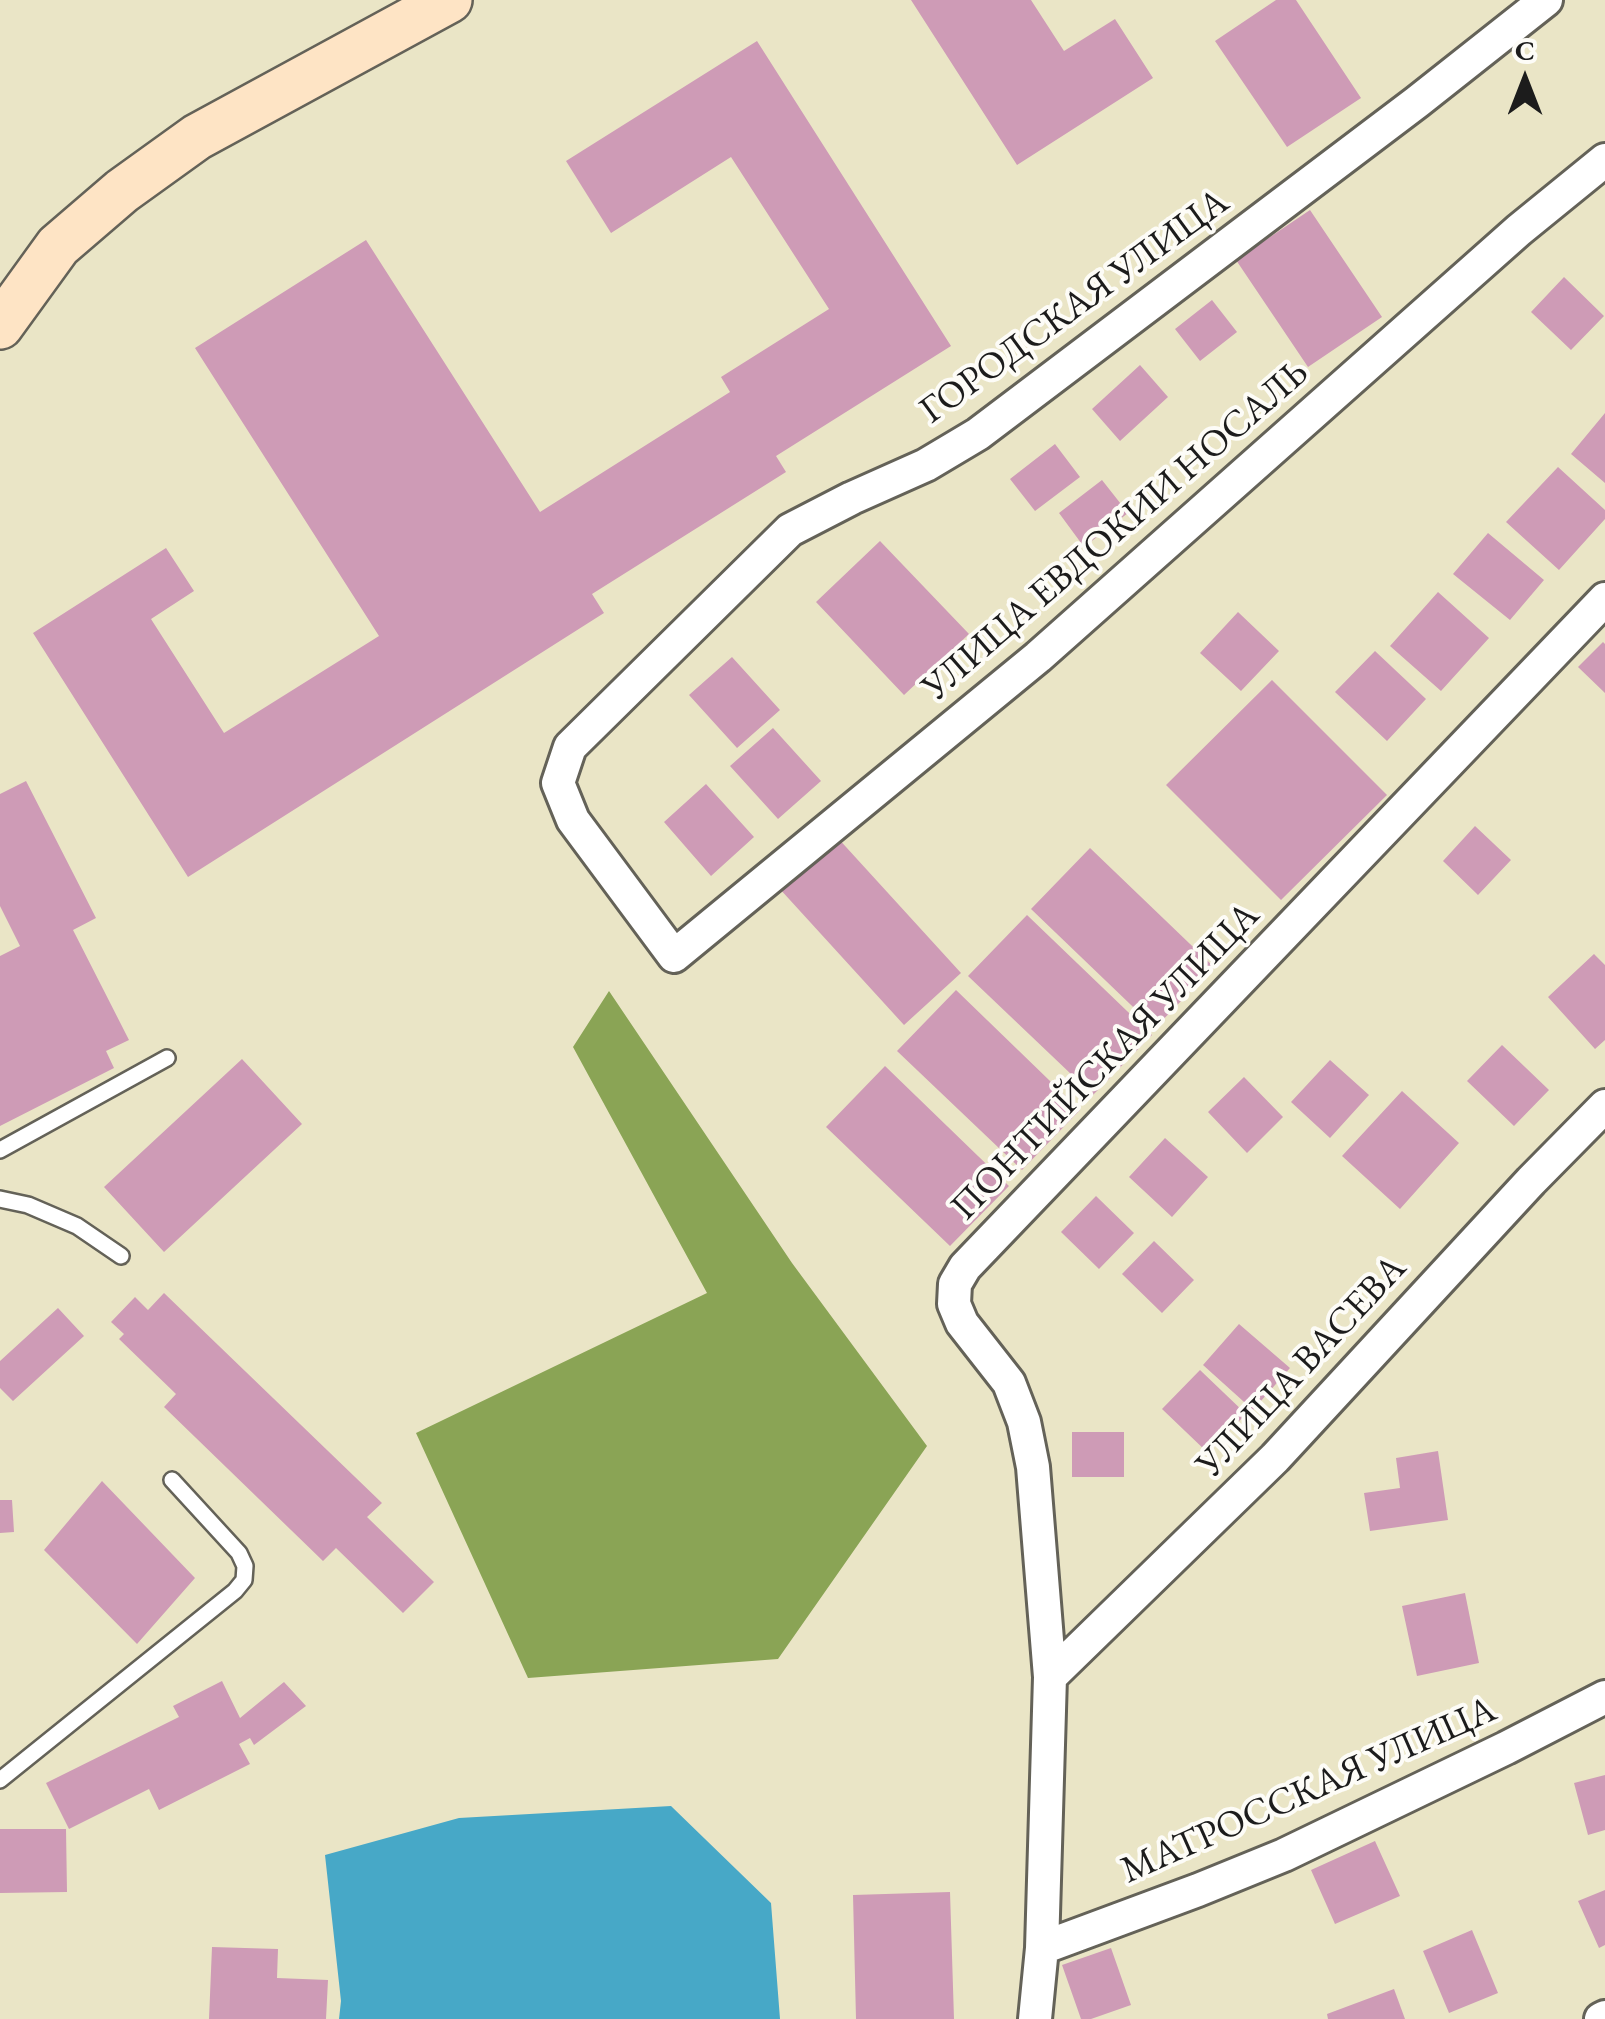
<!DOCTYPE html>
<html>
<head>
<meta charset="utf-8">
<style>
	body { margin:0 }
	#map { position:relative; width:1605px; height:2019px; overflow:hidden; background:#eae5c6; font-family:"EB Garamond",serif }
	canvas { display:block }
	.north { position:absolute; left:1475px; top:30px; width:100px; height:100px; -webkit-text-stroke:8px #fdfcf7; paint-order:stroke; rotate:0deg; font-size:28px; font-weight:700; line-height:40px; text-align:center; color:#1c1c1c }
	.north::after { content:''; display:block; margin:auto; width:35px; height:45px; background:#1c1c1c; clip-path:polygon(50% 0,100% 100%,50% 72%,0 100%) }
</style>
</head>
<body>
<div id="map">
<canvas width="1605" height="2019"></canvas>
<div class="north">С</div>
</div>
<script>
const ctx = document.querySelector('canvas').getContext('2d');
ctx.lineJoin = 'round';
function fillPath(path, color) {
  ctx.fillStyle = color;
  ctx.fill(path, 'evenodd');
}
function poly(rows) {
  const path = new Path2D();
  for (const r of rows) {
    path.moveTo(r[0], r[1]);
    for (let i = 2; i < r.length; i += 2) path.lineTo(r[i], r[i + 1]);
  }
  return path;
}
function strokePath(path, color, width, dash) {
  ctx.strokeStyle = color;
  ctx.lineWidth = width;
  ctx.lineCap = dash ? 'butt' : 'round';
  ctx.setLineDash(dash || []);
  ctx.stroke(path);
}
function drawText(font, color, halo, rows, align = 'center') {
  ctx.font = font + ' "EB Garamond",serif';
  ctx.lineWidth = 8;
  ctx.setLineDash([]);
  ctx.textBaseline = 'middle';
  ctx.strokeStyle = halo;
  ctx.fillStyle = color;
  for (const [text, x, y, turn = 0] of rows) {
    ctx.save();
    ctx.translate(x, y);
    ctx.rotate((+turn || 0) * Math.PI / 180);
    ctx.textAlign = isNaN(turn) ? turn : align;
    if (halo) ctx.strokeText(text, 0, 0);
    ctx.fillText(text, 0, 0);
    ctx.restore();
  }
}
fillPath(poly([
	[609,991,792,1263,927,1446,778,1659,528,1678,416,1433,707,1293,573,1047]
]), '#8aa455');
fillPath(poly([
	[671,1806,771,1903,780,2019,339,2019,341,2001,325,1855,459,1818]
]), '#47a8c7');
fillPath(poly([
	[911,0,1031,0,1064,51,1115,19,1153,78,1017,165],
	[1276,0,1296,0,1361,98,1287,147,1215,41],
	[757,41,951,346,776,456,786,472,592,594,604,613,188,877,33,633,166,548,194,591,151,619,224,733,379,636,195,348,366,240,540,512,730,392,721,377,829,309,731,157,611,233,566,161],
	[1310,210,1382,317,1308,367,1236,260],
	[1564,277,1604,316,1571,350,1531,312],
	[1212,300,1237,332,1200,361,1175,329],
	[1140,365,1168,397,1120,441,1092,409],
	[1605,413,1605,483,1571,454],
	[1055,444,1080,477,1035,511,1010,479],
	[1558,467,1605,510,1605,519,1559,570,1506,522],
	[1102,480,1128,513,1084,547,1059,513],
	[1488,533,1544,580,1510,620,1453,574],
	[880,541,969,634,904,695,816,602],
	[1438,592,1489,638,1441,691,1390,646],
	[1238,612,1279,651,1241,691,1200,653],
	[1603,642,1605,644,1605,693,1578,667],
	[1375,651,1426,699,1387,741,1335,692],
	[732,657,780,710,737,748,689,695],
	[1272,680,1387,795,1281,900,1166,785],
	[773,728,821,781,778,819,730,766],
	[26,781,96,918,73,930,129,1040,106,1051,114,1068,0,1126,0,956,20,946,0,906,0,794],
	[706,784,754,837,711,876,664,822],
	[1475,826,1511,860,1478,895,1443,861],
	[836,836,961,973,904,1025,779,888],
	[1090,848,1214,967,1155,1028,1031,909],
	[1027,915,1152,1035,1093,1095,968,976],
	[1594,954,1605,965,1605,1040,1595,1049,1548,997],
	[956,990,1080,1110,1022,1170,897,1051],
	[1502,1045,1549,1090,1514,1126,1467,1081],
	[242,1059,302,1124,164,1252,104,1187],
	[1330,1060,1369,1095,1330,1138,1291,1102],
	[885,1066,1009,1186,950,1246,826,1127],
	[1244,1077,1283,1117,1247,1153,1208,1112],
	[1402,1091,1459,1143,1400,1209,1342,1156],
	[1165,1138,1208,1177,1172,1217,1129,1177],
	[1096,1196,1134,1233,1099,1269,1061,1232],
	[1154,1241,1194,1280,1162,1313,1122,1274],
	[164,1293,382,1503,367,1517,434,1582,403,1613,336,1548,323,1561,164,1407,176,1394,119,1339,124,1334,111,1322,135,1297,148,1310],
	[58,1308,84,1336,13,1401,0,1388,0,1361],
	[1239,1324,1290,1368,1253,1410,1203,1365],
	[1200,1370,1246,1414,1208,1453,1162,1409],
	[1072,1432,1124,1432,1124,1477,1072,1477],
	[1438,1451,1448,1520,1370,1531,1364,1493,1400,1488,1396,1458],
	[102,1481,195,1578,137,1644,44,1550],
	[0,1500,12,1500,14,1532,0,1533],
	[1465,1593,1479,1663,1417,1676,1402,1606],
	[222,1681,240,1718,284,1682,306,1706,254,1745,250,1738,239,1744,250,1764,159,1810,149,1789,69,1829,46,1783,179,1717,173,1706],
	[1605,1775,1605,1830,1588,1835,1574,1783],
	[0,1829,66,1829,67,1892,0,1893],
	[1375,1841,1400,1896,1335,1924,1311,1870],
	[1605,1890,1605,1945,1599,1948,1578,1901],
	[950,1892,954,2019,856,2019,853,1895],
	[1472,1930,1498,1993,1449,2013,1423,1951],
	[212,1947,278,1949,277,1978,328,1980,326,2019,209,2019],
	[1111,1948,1131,2005,1091,2019,1081,2019,1062,1965],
	[1394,1989,1405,2019,1328,2019,1327,2014]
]), '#ce9bb6');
const lane = poly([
	[0,1150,167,1058],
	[0,1199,28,1205,77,1226,121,1256],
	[0,1780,235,1591,244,1580,245,1566,239,1553,172,1480]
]);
const street = poly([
	[1546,0,1417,102,978,434,926,465,852,498,790,530,570,747,558,783,573,820,674,956,1038,657,1519,230,1605,160],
	[1050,1677,1275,1458,1531,1181,1605,1106],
	[1042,1948,1198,1890,1284,1855,1506,1748,1605,1697],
	[1035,2019,1042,1948,1050,1677,1033,1467,1024,1422,1009,1383,962,1323,954,1304,955,1284,965,1267,1605,599],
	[1601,2019,1605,2017]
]);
const secondary = poly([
	[0,326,58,246,122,191,197,137,449,0]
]);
strokePath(lane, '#646258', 20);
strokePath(street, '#646258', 38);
strokePath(secondary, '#646258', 50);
strokePath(lane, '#fff', 15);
strokePath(street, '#fff', 32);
strokePath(secondary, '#fee4c5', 45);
drawText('38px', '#1c1c1c', '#fdfcf7', [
	["ГОРОДСКАЯ УЛИЦА",1075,307,-36],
	["УЛИЦА ЕВДОКИИ НОСАЛЬ",1116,531,-41],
	["ПОНТИЙСКАЯ УЛИЦА",1106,1062,-46],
	["УЛИЦА ВАСЕВА",1302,1367,-47],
	["МАТРОССКАЯ УЛИЦА",1309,1791,-24]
]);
</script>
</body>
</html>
